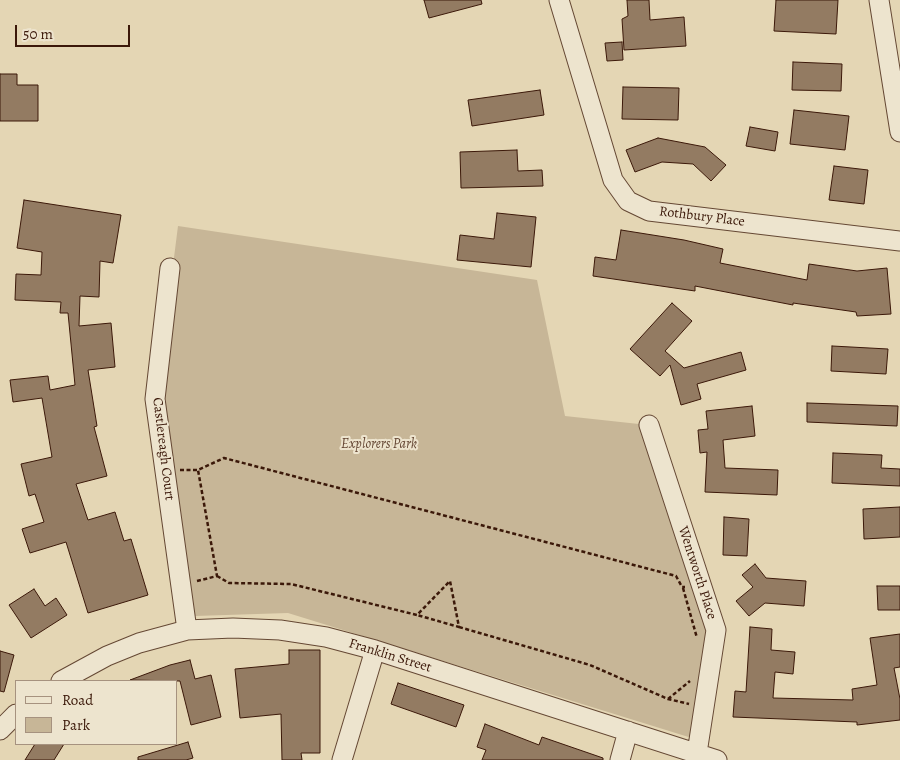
<!DOCTYPE html>
<html>
<head>
<meta charset="utf-8">
<style>
	body { margin:0 }
	#map { position:relative; width:900px; height:760px; overflow:hidden; background:#e4d6b4; font-family:Alegreya,serif }
	canvas { display:block }
	.legend { position:absolute; left:15px; top:680px; width:162px; height:65px; box-sizing:border-box; background:#ede4ce; border:1px solid #a6927f; margin:0; padding:6px 9px; list-style:none; font-size:15px; color:#3b1809 }
	.legend li { display:flex; align-items:center; gap:10px; height:25px }
	.legend b { width:25px; border:1px solid #a6927f }
	.scale { position:absolute; left:15px; top:25px; width:115px; height:22px; box-sizing:border-box; border:2px solid #3b1809; border-top:0; padding-left:6px; font-size:15px; line-height:18px; white-space:nowrap; color:#3b1809; -webkit-text-stroke:4px #ede4ce; paint-order:stroke }
</style>
</head>
<body>
<div id="map">
<canvas width="900" height="760"></canvas>
<ul class="legend">
<li><b style="height:6px;background:#ede4ce"></b>Road</li>
<li><b style="height:14px;background:#c7b697"></b>Park</li>
</ul>
<div class="scale">50 m</div>
</div>
<script>
const ctx = document.querySelector('canvas').getContext('2d');
ctx.lineJoin = 'round';
function fillPath(path, color) {
  ctx.fillStyle = color;
  ctx.fill(path, 'evenodd');
}
function poly(rows) {
  const path = new Path2D();
  for (const r of rows) {
    path.moveTo(r[0], r[1]);
    for (let i = 2; i < r.length; i += 2) path.lineTo(r[i], r[i + 1]);
  }
  return path;
}
function strokePath(path, color, width, dash) {
  ctx.strokeStyle = color;
  ctx.lineWidth = width;
  ctx.lineCap = dash ? 'butt' : 'round';
  ctx.setLineDash(dash || []);
  ctx.stroke(path);
}
function drawText(font, color, halo, rows, align = 'center') {
  ctx.font = font + ' Alegreya,serif';
  ctx.lineWidth = 4;
  ctx.setLineDash([]);
  ctx.textBaseline = 'middle';
  ctx.strokeStyle = halo;
  ctx.fillStyle = color;
  for (const [text, x, y, turn = 0] of rows) {
    ctx.save();
    ctx.translate(x, y);
    ctx.rotate((+turn || 0) * Math.PI / 180);
    ctx.textAlign = isNaN(turn) ? turn : align;
    if (halo) ctx.strokeText(text, 0, 0);
    ctx.fillText(text, 0, 0);
    ctx.restore();
  }
}
fillPath(poly([
	[178,226,537,280,565,416,648,425,715,630,708,743,288,613,195,616,156,399]
]), '#c7b697');
const building = poly([
	[424,0,481,0,482,4,429,18,424,0],
	[627,0,649,0,650,20,684,17,686,46,624,50,622,19,628,16,627,0],
	[776,0,838,0,836,34,774,31,776,0],
	[622,42,623,60,607,61,605,43,622,42],
	[793,62,842,64,841,91,792,90,793,62],
	[0,74,17,74,17,85,38,85,38,121,0,121,0,74],
	[623,87,679,88,678,120,622,119,623,87],
	[540,90,544,115,472,126,468,100,540,90],
	[794,110,849,116,845,150,790,144,794,110],
	[750,127,778,132,775,151,746,146,750,127],
	[658,138,705,147,726,165,711,181,693,164,662,162,635,172,626,150,658,138],
	[517,150,518,171,542,170,543,186,461,188,460,152,517,150],
	[834,166,868,170,864,204,829,200,834,166],
	[24,200,121,215,113,263,100,261,99,297,80,296,79,326,111,323,115,367,88,370,97,426,94,427,107,476,76,484,88,520,115,512,124,541,131,539,148,595,88,613,66,542,30,553,22,529,44,522,35,494,29,496,21,464,52,457,42,398,13,402,10,380,48,376,50,390,75,385,68,313,60,313,61,302,15,300,16,274,41,275,42,252,17,248,24,200],
	[497,213,536,217,531,267,457,260,460,235,494,239,497,213],
	[621,230,684,240,723,249,720,263,807,280,809,264,857,271,887,268,891,314,857,316,856,312,793,303,793,305,695,286,695,291,593,276,595,257,616,260,621,230],
	[672,303,692,321,665,351,684,368,741,352,746,370,697,384,701,399,681,405,670,365,660,376,630,349,672,303],
	[832,346,888,349,886,374,831,371,832,346],
	[807,403,898,406,897,426,807,422,807,403],
	[752,406,755,436,723,440,725,468,778,470,777,495,705,492,707,452,700,453,698,430,708,429,706,411,752,406],
	[833,453,882,455,881,468,900,469,900,486,832,483,833,453],
	[900,507,900,537,864,539,863,509,900,507],
	[724,517,749,519,747,556,723,555,724,517],
	[755,564,766,578,806,581,804,606,765,603,749,616,736,601,753,587,742,575,755,564],
	[877,586,900,586,900,610,878,610,877,586],
	[34,589,45,606,56,598,67,615,31,638,9,605,34,589],
	[750,627,772,629,771,650,795,652,793,674,775,672,773,698,853,700,852,689,877,685,870,638,900,634,900,667,894,668,900,699,900,720,857,725,857,722,733,717,735,691,746,692,750,627],
	[289,650,320,650,320,753,301,753,302,760,282,760,281,714,240,718,235,669,289,664,289,650],
	[0,651,14,655,4,692,0,691,0,651],
	[190,660,195,679,211,675,221,717,191,725,180,681,130,680,170,665,190,660],
	[398,683,464,705,456,727,391,704,398,683],
	[485,724,539,745,542,737,603,758,603,760,482,760,486,750,477,747,485,724],
	[188,742,193,758,186,760,138,760,138,757,188,742],
	[35,744,64,744,54,760,25,760,35,744]
]);
fillPath(building, '#937b62');
strokePath(building, '#3b1809', 1);
const minor = poly([
	[559,0,613,180,628,201,649,211,900,241],
	[879,0,900,132],
	[170,268,155,399,187,630],
	[649,425,716,630,697,753],
	[61,681,107,656,139,643,187,630,233,628,280,630,326,637,375,650,717,760],
	[0,730,16,714],
	[342,760,375,650],
	[620,760,628,731]
]);
strokePath(minor, '#654834', 21);
strokePath(poly([
	[180,470,198,470,224,458,676,576,682,587,685,587],
	[217,576,229,583,291,584,417,615,450,581,459,627,417,615],
	[197,581,217,576,198,470],
	[683,588,697,638],
	[459,627,590,665,668,699,689,704],
	[668,699,690,681]
]), '#3b1809', 2.5, [4, 2.5]);
strokePath(minor, '#ede4ce', 19);
drawText('14px', '#3b1809', '#ede4ce', [
	["Rothbury Place",702,217,7],
	["Castlereagh Court",163,449,83],
	["Wentworth Place",697,573,72],
	["Franklin Street",390,656,17]
]);
drawText('italic 14px', '#654734', '#ede4ce', [
	["Explorers Park",379,445]
]);
</script>
</body>
</html>
